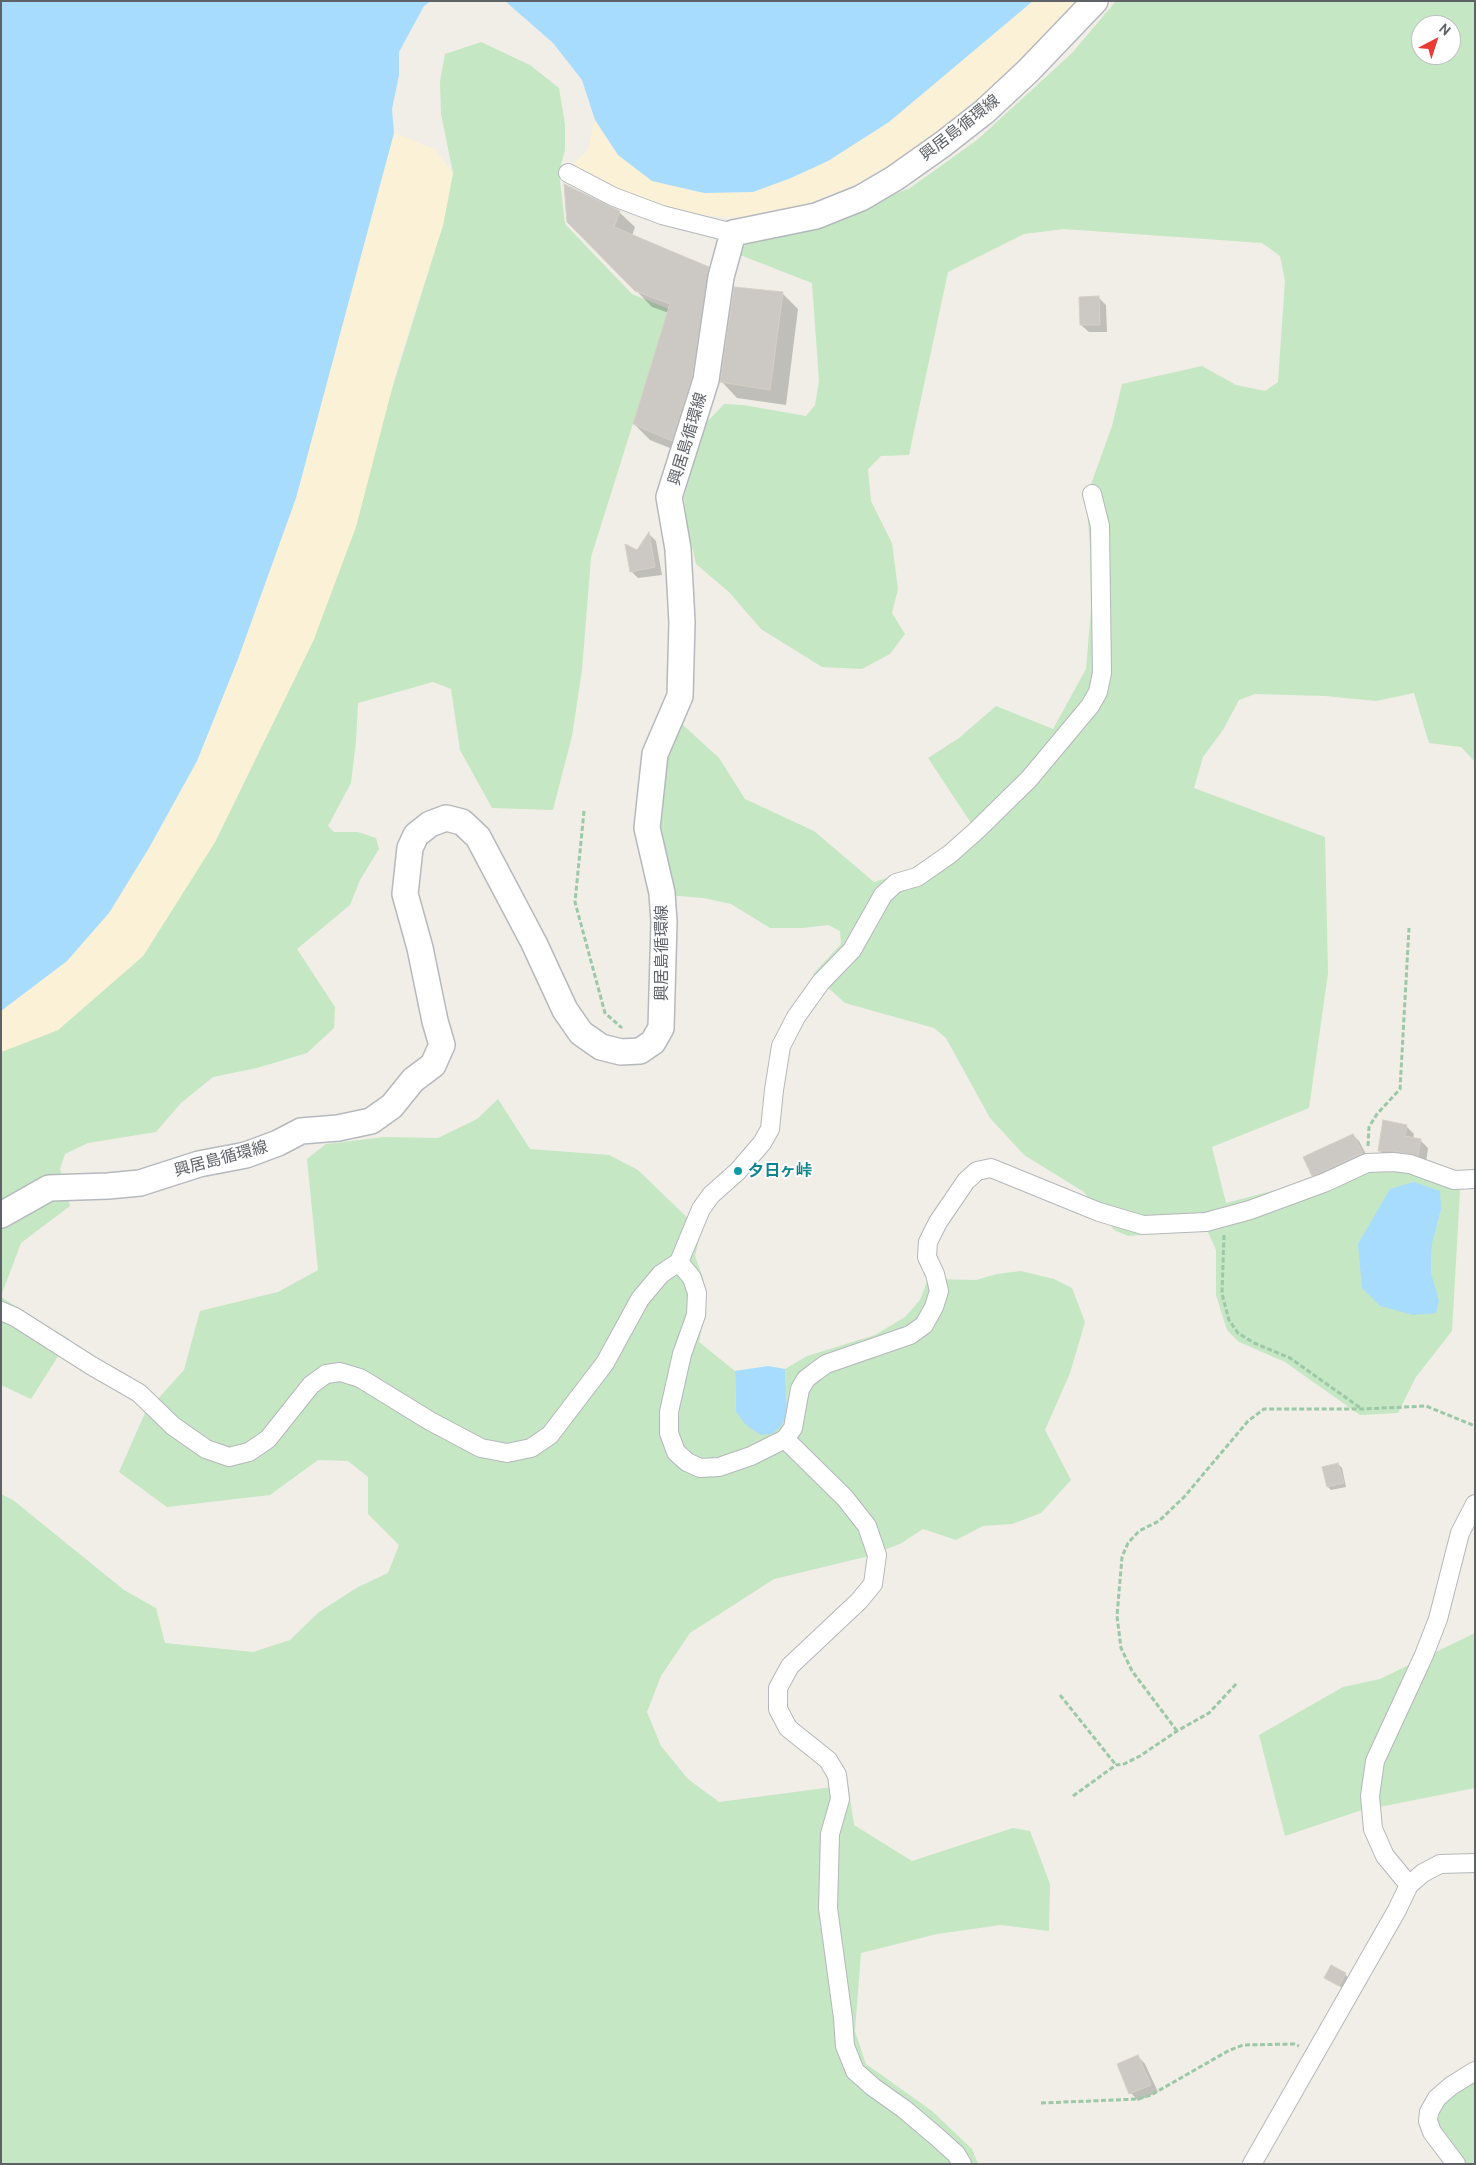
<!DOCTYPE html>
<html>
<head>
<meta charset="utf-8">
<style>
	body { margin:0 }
	#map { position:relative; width:1476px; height:2165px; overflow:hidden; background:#f0eee7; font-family:Cabin,sans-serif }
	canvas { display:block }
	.frame { position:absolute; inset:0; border:2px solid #5e6267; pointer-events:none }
	.north { position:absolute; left:1411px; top:15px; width:50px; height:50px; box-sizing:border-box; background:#fff; border:1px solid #bfc0c2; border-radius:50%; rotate:40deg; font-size:14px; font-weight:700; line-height:20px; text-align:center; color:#5e6267 }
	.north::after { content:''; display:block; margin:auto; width:18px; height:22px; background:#e93b34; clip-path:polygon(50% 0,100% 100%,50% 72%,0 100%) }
</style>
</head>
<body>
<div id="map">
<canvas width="1476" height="2165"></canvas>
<div class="frame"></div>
<div class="north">N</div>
</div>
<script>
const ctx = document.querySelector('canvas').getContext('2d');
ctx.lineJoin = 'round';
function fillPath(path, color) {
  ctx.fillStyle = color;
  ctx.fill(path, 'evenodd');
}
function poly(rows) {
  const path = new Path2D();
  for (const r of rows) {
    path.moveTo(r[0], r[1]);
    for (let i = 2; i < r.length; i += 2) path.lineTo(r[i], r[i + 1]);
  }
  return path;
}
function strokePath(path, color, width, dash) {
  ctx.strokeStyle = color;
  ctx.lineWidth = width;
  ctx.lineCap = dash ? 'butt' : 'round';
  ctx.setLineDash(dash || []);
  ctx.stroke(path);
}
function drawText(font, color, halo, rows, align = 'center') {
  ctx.font = font + ' Cabin,"Noto Sans JP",sans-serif';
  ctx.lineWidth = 4;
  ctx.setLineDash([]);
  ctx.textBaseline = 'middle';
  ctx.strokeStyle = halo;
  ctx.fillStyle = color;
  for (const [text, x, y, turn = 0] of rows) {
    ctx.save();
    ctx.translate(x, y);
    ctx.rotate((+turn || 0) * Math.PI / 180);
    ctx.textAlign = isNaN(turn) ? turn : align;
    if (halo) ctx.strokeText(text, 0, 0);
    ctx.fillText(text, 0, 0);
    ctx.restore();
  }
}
fillPath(poly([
	[1116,1,1475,1,1475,762,1461,747,1429,743,1414,693,1376,701,1325,696,1255,694,1239,700,1223,730,1203,757,1194,788,1325,837,1328,973,1309,1108,1212,1147,1226,1203,1302,1183,1369,1154,1423,1158,1461,1173,1452,1331,1416,1377,1398,1413,1360,1415,1285,1362,1239,1342,1227,1330,1216,1295,1216,1250,1207,1230,1128,1236,1114,1230,1084,1192,1024,1155,990,1118,946,1038,934,1028,845,1003,813,974,841,944,840,931,828,925,803,928,770,928,731,904,704,898,654,894,660,719,683,725,719,758,745,799,814,831,874,882,916,869,973,826,928,758,959,738,996,706,1053,729,1086,669,1091,610,1090,546,1086,498,1112,426,1122,384,1202,366,1236,385,1265,391,1278,382,1285,281,1280,256,1262,243,1064,229,1024,234,948,272,909,455,881,456,868,469,871,501,892,543,898,589,892,613,905,634,890,654,862,669,822,667,761,629,729,592,696,564,687,525,684,497,706,423,724,404,743,405,806,416,815,405,819,381,812,283,740,255,748,237,859,208,910,188,977,140,1072,53],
	[1421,25,1451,25,1451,55,1421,55],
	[1414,1182,1441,1210,1432,1243,1431,1273],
	[481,42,530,65,559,88,565,124,565,150,559,172,565,224,632,294,669,309,591,557,582,670,572,736,553,810,492,808,460,750,451,689,433,682,358,703,356,741,351,783,328,826,334,832,358,832,376,838,379,849,360,880,350,905,297,949,335,1007,334,1028,307,1053,257,1068,213,1077,181,1103,156,1132,88,1143,65,1154,60,1169,70,1206,21,1243,1,1296,1,1052,58,1030,143,956,215,842,314,639,443,225,453,173,441,114,440,81,445,54],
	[498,1099,530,1149,609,1155,638,1170,701,1231,695,1256,703,1278,706,1307,699,1342,735,1371,736,1412,787,1413,785,1369,807,1356,875,1335,905,1317,920,1300,928,1279,976,1280,997,1274,1021,1271,1054,1279,1072,1288,1085,1322,1070,1373,1045,1430,1071,1480,1041,1513,1012,1524,983,1526,956,1540,923,1529,900,1544,865,1557,774,1579,690,1633,661,1676,647,1712,661,1746,688,1779,719,1802,848,1785,854,1825,912,1861,1013,1828,1030,1831,1050,1884,1049,1931,1001,1925,937,1934,861,1953,855,2031,866,2064,932,2111,972,2149,978,2164,1,2164,1,1494,13,1500,124,1590,156,1608,165,1643,253,1652,290,1640,319,1612,358,1587,388,1573,399,1545,368,1514,368,1477,348,1461,318,1460,270,1495,167,1507,119,1472,145,1413,184,1370,200,1311,278,1292,318,1270,307,1159,326,1144,384,1137,438,1138,477,1119],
	[1,1297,69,1339,31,1399,1,1385],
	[1475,1633,1475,1788,1359,1811,1285,1836,1259,1735,1343,1687,1380,1679],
	[1475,2082,1475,2164,1463,2164,1440,2134,1437,2114,1451,2095]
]), '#c5e7c3');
fillPath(poly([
	[1033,1,1078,1,995,84,910,153,858,183,805,205,751,218,709,216,670,208,631,195,572,169,574,163,588,150,595,120,618,155,753,192,791,178,828,161,889,122],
	[394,133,434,149,453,173,443,225,401,354,356,527,314,639,215,842,143,956,58,1030,1,1052,1,1011,67,961,149,848,197,761,238,659,296,498]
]), '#fbf1d7');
fillPath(poly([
	[1,1,431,1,424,6,399,52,399,75,392,109,394,133,296,498,238,659,197,761,149,848,109,913,67,961,1,1011],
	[505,1,1033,1,889,122,828,161,791,178,753,192,704,193,652,181,618,155,595,120,582,80,553,43],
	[1414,1182,1440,1191,1441,1210,1432,1244,1431,1273,1439,1301,1436,1313,1413,1315,1380,1306,1362,1288,1358,1244,1390,1189],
	[768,1366,785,1369,787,1413,781,1426,772,1434,761,1435,746,1425,736,1412,735,1371]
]), '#a8dcff');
fillPath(poly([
	[619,212,635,227,632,236,708,268,724,284,687,455,650,440,634,424,669,313,652,307,569,221],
	[783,294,798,309,786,405,737,398,722,382],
	[1099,298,1106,305,1107,332,1089,332,1081,325],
	[649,534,656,541,662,575,638,578,631,571,638,552],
	[1384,1122,1406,1126,1414,1134,1413,1139,1420,1140,1428,1148,1426,1163,1387,1159,1380,1151],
	[1353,1135,1359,1141,1368,1158,1319,1181,1313,1175],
	[1338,1464,1342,1468,1346,1487,1331,1490,1328,1487,1323,1468],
	[1345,1974,1348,1978,1342,1988,1325,1977],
	[1138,2056,1145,2064,1158,2092,1138,2101,1131,2093,1118,2064]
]), '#0003');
const building = poly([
	[564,184,620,211,614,227,709,267,692,377,672,441,633,424,670,304,635,291,567,222,564,184],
	[734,287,783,292,770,390,720,382,734,287],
	[1099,296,1100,325,1080,325,1079,297,1099,296],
	[649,532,655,567,630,572,625,544,637,550,649,532],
	[1383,1120,1407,1125,1405,1136,1421,1139,1418,1156,1394,1151,1378,1151,1383,1120],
	[1353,1134,1363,1153,1312,1176,1303,1157,1353,1134],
	[1338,1463,1344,1483,1327,1487,1322,1467,1338,1463],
	[1331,1965,1346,1973,1339,1986,1324,1978,1331,1965],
	[1138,2055,1151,2085,1129,2094,1117,2064,1138,2055]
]);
fillPath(building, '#ccc8c4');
strokePath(building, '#d5cfc5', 1);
const street = poly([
	[568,173,614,197,662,215,733,233],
	[679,1262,692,1278,697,1293,696,1315,682,1354,669,1412,669,1433,676,1452,687,1462,700,1468,719,1467,751,1456,785,1439,793,1428,800,1389,806,1379,815,1372,826,1364,910,1335,924,1325,934,1307,939,1291,935,1274,927,1257,928,1242,938,1222,966,1181,977,1171,991,1168,1099,1212,1143,1225,1206,1222,1250,1210,1326,1182,1367,1163,1393,1162,1410,1164,1454,1180,1475,1179],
	[1,1311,15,1317,92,1366,139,1393,173,1426,206,1449,229,1457,249,1452,268,1439,311,1385,326,1374,340,1372,360,1378,430,1421,481,1448,507,1453,531,1448,550,1435,605,1363,640,1299,661,1274,679,1262,701,1209,711,1195,738,1171,762,1143,770,1129,774,1090,781,1046,796,1017,821,982,852,950,883,895,896,883,917,877,950,854,976,831,1029,779,1090,706,1098,692,1102,673,1100,526,1092,494],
	[785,1439,845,1498,867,1526,877,1555,873,1584,859,1601,790,1666,778,1688,778,1709,788,1728,828,1760,837,1775,840,1799,830,1834,828,1908,843,2018,845,2046,855,2071,873,2087,904,2109,936,2136,956,2154,962,2164],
	[1409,1885,1385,1856,1373,1829,1370,1796,1375,1761,1424,1655,1438,1619,1460,1533,1475,1504],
	[1252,2164,1397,1910,1409,1885,1423,1873,1440,1864,1475,1863],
	[1456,2164,1432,2132,1428,2121,1429,2112,1437,2098,1451,2086,1475,2071]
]);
const secondary = poly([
	[1,1215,49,1188,108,1186,140,1183,199,1164,246,1155,278,1143,301,1131,338,1128,371,1121,392,1106,413,1080,433,1065,442,1045,435,1021,420,948,405,894,410,848,416,835,430,824,446,818,462,822,478,837,534,943,565,1010,581,1033,601,1047,621,1052,640,1051,653,1042,661,1028,664,922,662,893,647,828,655,754,680,696,682,622,678,549,669,497,706,380,721,277,733,233,816,216,861,198,895,178,943,144,984,112,1028,71,1095,1]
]);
strokePath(street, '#b4b7bb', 20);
strokePath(secondary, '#b5b9be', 28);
strokePath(poly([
	[584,811,575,902,605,1013,622,1028],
	[1368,1146,1369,1127,1377,1114,1400,1089,1409,928],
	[1224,1235,1222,1294,1229,1320,1238,1333,1254,1343,1290,1358,1362,1409],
	[1060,1695,1116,1765],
	[1177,1731,1132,1671,1121,1648,1117,1616,1122,1557,1128,1543,1139,1531,1159,1521,1185,1496,1248,1421,1264,1409,1362,1409,1426,1406,1475,1426],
	[1073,1796,1116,1765,1124,1764,1140,1756,1177,1731,1209,1713,1237,1683],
	[1041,2103,1138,2099,1151,2095,1228,2051,1243,2045,1294,2044,1299,2046]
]), '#9dc8a8', 3, [5, 2.5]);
strokePath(street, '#fff', 18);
strokePath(secondary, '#fff', 25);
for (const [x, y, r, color] of [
	[738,1171,5,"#0f9aa8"]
]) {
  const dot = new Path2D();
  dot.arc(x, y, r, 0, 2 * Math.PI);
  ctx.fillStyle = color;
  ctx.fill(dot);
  strokePath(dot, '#fff', 2);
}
drawText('16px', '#5e6267', '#fff', [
	["興居島循環線",960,128,-38],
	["興居島循環線",688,439,-73],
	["興居島循環線",662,953,-90],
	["興居島循環線",221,1159,-15]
]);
drawText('bold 16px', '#0d838f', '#fff', [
	["夕日ヶ峠",748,1171]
], 'left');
</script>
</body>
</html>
